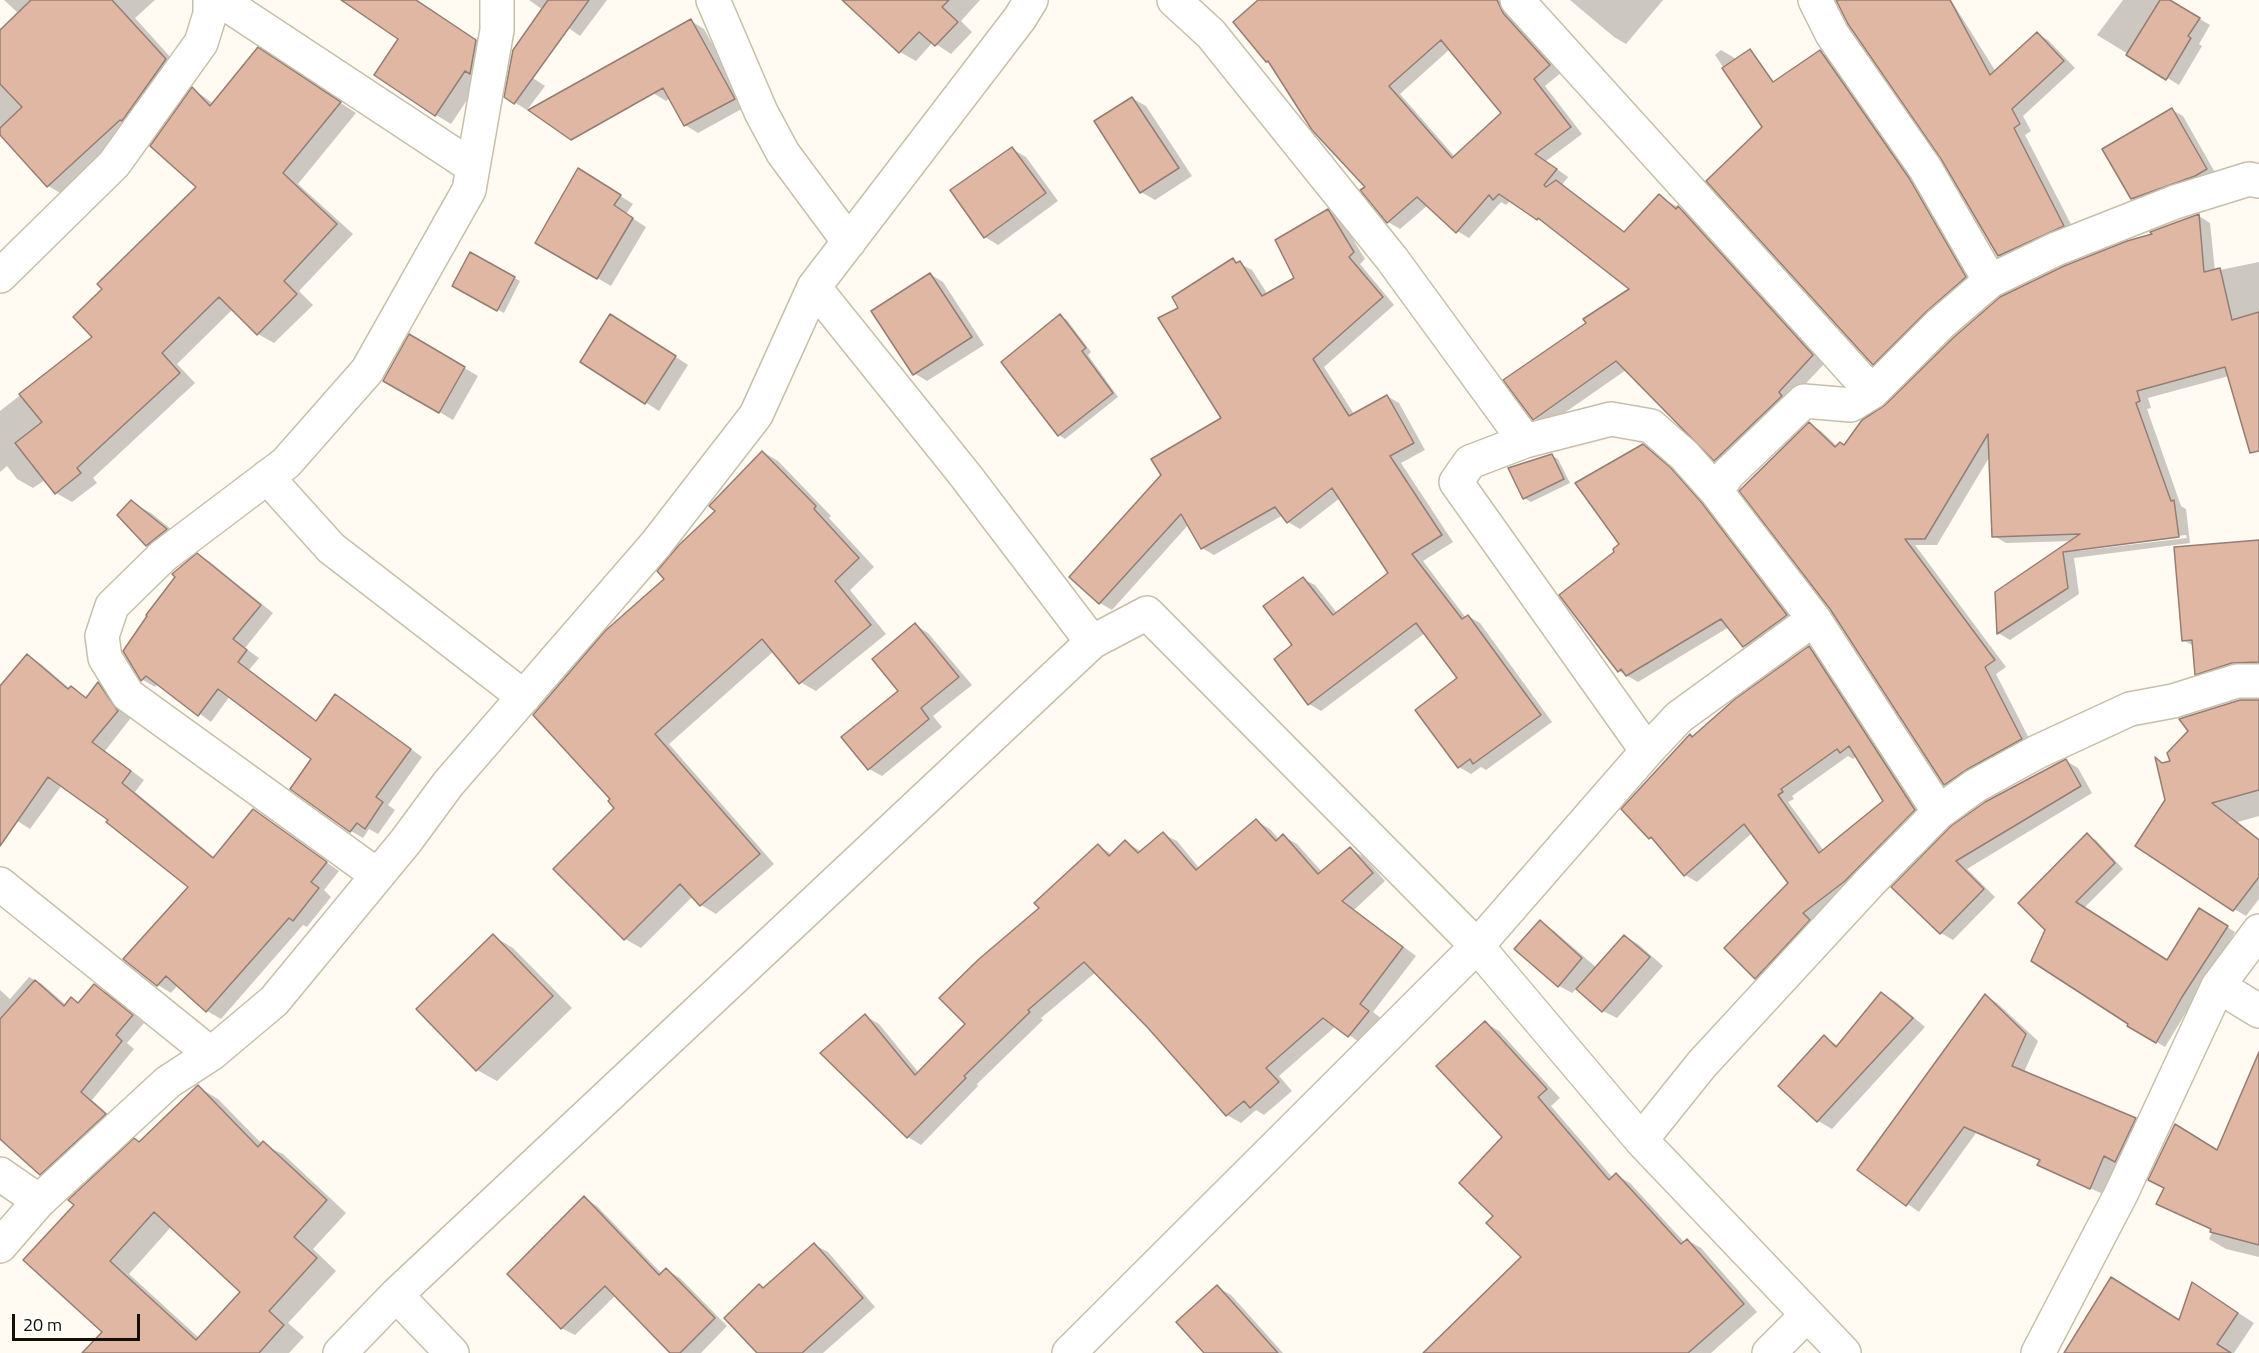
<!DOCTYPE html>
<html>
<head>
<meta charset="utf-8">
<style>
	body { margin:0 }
	#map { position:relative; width:2259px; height:1353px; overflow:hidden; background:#fffbf2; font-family:"Titillium Web",sans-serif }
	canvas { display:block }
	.scale { position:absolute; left:12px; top:1314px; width:128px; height:27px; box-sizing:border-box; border:3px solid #131008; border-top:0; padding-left:8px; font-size:18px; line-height:21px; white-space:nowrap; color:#131008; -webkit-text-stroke:4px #fff; paint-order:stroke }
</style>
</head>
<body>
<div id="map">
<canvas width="2259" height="1353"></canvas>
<div class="scale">20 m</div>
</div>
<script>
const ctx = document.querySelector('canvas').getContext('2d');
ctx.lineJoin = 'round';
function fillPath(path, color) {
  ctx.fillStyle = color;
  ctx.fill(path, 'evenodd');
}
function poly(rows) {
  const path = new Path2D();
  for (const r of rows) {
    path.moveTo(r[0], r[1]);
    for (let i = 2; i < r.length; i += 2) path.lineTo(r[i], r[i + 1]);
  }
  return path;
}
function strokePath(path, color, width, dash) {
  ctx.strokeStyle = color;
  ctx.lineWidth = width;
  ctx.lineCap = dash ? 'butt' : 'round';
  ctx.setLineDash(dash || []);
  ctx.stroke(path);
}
fillPath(poly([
	[4,0,155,0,135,18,181,69,64,195,48,186,0,132,0,32,19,14],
	[344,0,417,0,491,50,481,79,451,124,436,115,400,38],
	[529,0,607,0,580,36],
	[844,0,980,0,961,21,972,32,951,54,933,42,916,61,900,52],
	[1260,0,1502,0,1562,72,1545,86,1582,134,1546,161,1568,177,1562,185,1625,232,1659,196,1691,215,1825,363,1728,467,1715,460,1626,370,1547,425,1534,418,1588,323,1631,289,1549,226,1511,200,1506,205,1501,202,1469,238,1457,231,1428,205,1400,229,1388,222,1362,190,1367,187,1272,63,1267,61],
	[1450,49,1503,113,1455,157,1400,94],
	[1570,0,1663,0,1626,44,1614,37],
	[1846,0,1951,0,1996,72,2037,34,2048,40,2075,68,2023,116,2031,131,2025,135,2075,232,2010,262,1999,255,1942,157],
	[2123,0,2168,0,2210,25,2199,44,2202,46,2179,85,2097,35],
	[691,21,704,29,747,106,698,133,685,125,670,98,666,101,653,93],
	[1721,50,1733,57,1819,129,1820,52,1833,59,1921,187,1977,284,1886,371,1874,364,1764,127,1715,55],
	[274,59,356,113,298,184,353,234,299,291,313,305,274,343,258,334,233,309,177,364,195,383,93,478,97,483,72,502,56,493,45,480,33,488,17,479,7,466,0,472,0,411,95,337,104,289,198,187,193,89,214,104],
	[524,72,545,86,527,110,514,102],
	[1132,98,1146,106,1192,176,1155,200,1141,192,1096,122],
	[2172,110,2183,116,2217,176,2144,204,2132,198],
	[1012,149,1026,157,1058,201,998,245,985,237],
	[592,178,633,204,626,214,646,227,611,286,537,243],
	[1328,211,1340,218,1365,259,1360,264,1394,305,1324,367,1354,414,1387,396,1399,403,1425,450,1401,463,1453,542,1423,561,1466,618,1468,616,1480,623,1552,722,1486,770,1481,767,1471,774,1459,767,1459,678,1425,633,1321,711,1309,704,1294,646,1303,579,1315,585,1337,613,1390,573,1340,498,1300,529,1288,522,1283,515,1214,555,1202,548,1189,524,1112,610,1100,603,1223,419,1180,308,1233,260,1252,270,1268,295,1296,279],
	[2199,216,2210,223,2215,271,2259,262,2259,413,2229,376,2148,398,2151,408,2147,409,2181,506,2186,509,2190,543,2074,558,2079,594,2010,640,1998,633,1996,592,2073,541,2006,543,1994,536,1990,456,1937,545,1915,545,2006,667,1996,674,2033,746,1957,791,1945,784,1809,424,1821,431,1838,447,1845,446,2154,235],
	[2186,535,2187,538,2078,551,2081,548],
	[471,254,520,281,504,313,454,286],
	[930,274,943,282,984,345,927,381,914,373],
	[1060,316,1067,320,1091,352,1088,355,1118,397,1065,439,1059,435],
	[624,323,688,365,659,411,582,361],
	[410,336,478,376,453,420,385,380],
	[1643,446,1654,452,1682,476,1713,511,1798,622,1756,652,1744,646,1729,627,1638,682,1619,671,1617,552,1621,544],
	[763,452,778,461,831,516,829,518,874,567,850,590,886,634,816,691,800,682,774,651,669,744,774,864,716,914,701,905,693,896,641,948,625,939,616,808,666,579],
	[1551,455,1558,459,1570,483,1531,502,1524,498],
	[131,502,151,513,186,541,167,557,147,545],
	[2259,542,2259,669,2208,680,2196,674,2194,646,2183,640],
	[2238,659,2239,662,2205,673,2205,670],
	[198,555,210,562,273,613,245,648,259,658,249,670,317,722,347,703,422,757,388,805,395,810,378,834,369,829,363,838,351,831,313,759,230,696,211,722,158,683,155,687,143,680,125,652],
	[915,625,928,633,972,685,933,716,942,727,882,776,869,769,900,692],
	[1809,648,1821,654,1926,817,1767,984,1756,978,1790,884,1752,833,1697,882,1685,875,1656,841,1650,838,1691,736,1694,737],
	[1848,756,1853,759,1857,756,1885,801,1824,851,1788,802,1794,799,1792,796],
	[27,656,41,664,70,689,88,698,99,684,112,692,130,719,105,751,144,780,135,792,215,858,254,811,339,871,324,890,331,897,307,927,303,925,221,1019,207,1011,178,985,171,993,158,985,190,887,110,820,62,785,30,829,0,810,0,688],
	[2259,700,2259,816,2238,822,2259,839,2259,899,2246,916,2234,909,2167,801,2172,762,2240,701],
	[2066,761,2078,768,2092,793,1967,869,1995,897,1953,940,1941,933,1894,887],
	[1256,821,1270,829,1280,840,1283,836,1297,844,1322,872,1350,849,1364,857,1385,881,1354,910,1416,956,1373,1012,1382,1019,1362,1044,1336,1026,1279,1076,1292,1091,1264,1115,1256,1110,1241,1123,1227,1115,1149,1027,1096,972,1041,1018,1043,1020,977,1084,978,1086,921,1145,908,1137,865,1016,879,1024,919,1073,967,1024,1041,908,1098,846,1112,854,1126,842,1142,852,1163,834,1177,841,1200,869],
	[2087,835,2096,840,2123,869,2084,908,2167,962,2200,910,2235,932,2165,1047,2129,1026,2130,1023,2047,930],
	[1540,922,1553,930,1597,968,1624,936,1638,944,1663,966,1617,1018,1603,1011,1577,988,1572,993,1559,986],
	[493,936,513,948,572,1008,497,1081,477,1070],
	[29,977,42,984,66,1005,79,1004,94,986,107,993,144,1023,127,1043,134,1049,92,1100,117,1122,53,1181,41,1173,0,1137,0,990,10,999],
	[1882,994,1895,1001,1925,1027,1832,1129,1818,1121,1780,1086,1824,1037,1839,1046],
	[1985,996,1997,1003,2038,1041,2024,1072,2147,1126,2128,1167,2117,1161,2103,1194,2051,1171,2039,1165,2041,1160,1976,1133,1919,1212,1859,1169],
	[1485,1023,1499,1031,1560,1098,1551,1106,1613,1178,1616,1175,1630,1183,1685,1243,1687,1240,1701,1248,1757,1312,1711,1353,1433,1353,1523,1257,1495,1216,1504,1137],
	[2259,1055,2259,1257,2226,1249,2209,1239,2213,1230,2158,1203,2218,1151],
	[198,1087,218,1099,262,1144,283,1154,346,1213,313,1249,336,1271,288,1323,304,1337,289,1353,85,1353,105,1331,26,1260,140,1143],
	[171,1227,242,1292,199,1338,129,1274],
	[584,1198,597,1206,662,1274,667,1270,680,1278,727,1326,701,1353,672,1353,616,1295,575,1335,561,1328],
	[815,1245,828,1252,875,1307,823,1353,759,1353,764,1289],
	[1217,1287,1231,1295,1283,1353,1206,1353],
	[2209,1294,2254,1323,2234,1353,2064,1353,2180,1322]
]), '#0003');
const building = poly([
	[31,0,112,0,166,59,122,121,120,120,47,187,0,135,0,128,22,107,0,84,0,30,31,0],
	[341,0,416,0,476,40,470,74,465,71,435,116,374,75,398,39,341,0],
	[548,0,589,0,514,104,504,97,513,50,548,0],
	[842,0,949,0,942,7,958,22,935,46,919,32,899,53,842,0],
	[1258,0,1497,0,1503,13,1550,65,1534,79,1571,127,1535,154,1557,169,1544,185,1546,187,1556,180,1624,232,1659,194,1676,209,1678,206,1813,355,1779,392,1782,396,1714,461,1616,361,1533,420,1503,380,1586,323,1583,319,1629,289,1538,218,1537,220,1499,194,1493,200,1489,195,1456,233,1417,197,1387,223,1360,190,1365,187,1312,130,1268,61,1266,62,1233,22,1258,0],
	[1441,40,1501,113,1452,158,1389,86,1441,40],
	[1836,0,1950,0,1990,75,2037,32,2064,61,2012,109,2020,124,2014,128,2064,226,1998,256,1941,159,1848,24,1836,0],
	[2160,0,2170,0,2200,18,2188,36,2191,38,2166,80,2126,55,2160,0],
	[691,19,735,99,684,126,663,88,571,140,528,110,691,19],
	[258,47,341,102,283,173,337,224,284,281,297,294,257,335,219,297,162,353,180,373,77,468,81,473,55,494,15,443,42,422,19,394,92,337,73,317,102,289,97,284,196,187,150,146,192,87,210,106,258,47],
	[1750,49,1773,82,1820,50,1909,178,1966,277,1927,311,1873,365,1706,181,1762,127,1722,68,1750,49],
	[1132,97,1179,168,1140,193,1094,121,1132,97],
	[2172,108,2207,169,2195,176,2131,199,2102,149,2172,108],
	[1012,147,1046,193,984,238,950,190,1012,147],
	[578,168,621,195,614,205,633,218,597,279,535,243,578,168],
	[1328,209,1354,252,1349,257,1383,297,1313,359,1349,416,1387,395,1414,443,1390,456,1442,535,1412,554,1462,619,1468,615,1541,715,1473,764,1470,759,1458,768,1415,710,1457,678,1416,623,1308,705,1274,659,1292,645,1263,606,1303,577,1333,615,1388,573,1332,488,1287,523,1275,507,1201,549,1181,514,1099,604,1069,577,1161,475,1151,459,1221,418,1158,318,1178,308,1172,297,1233,258,1236,263,1240,261,1262,296,1294,278,1275,240,1328,209],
	[2199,214,2204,272,2220,268,2232,320,2259,312,2259,451,2250,453,2225,367,2137,391,2140,401,2136,403,2171,501,2174,500,2179,537,2063,552,2068,588,1997,634,1995,592,2080,534,1992,537,1988,434,1925,539,1905,539,1995,660,1985,667,2022,739,1966,770,1944,785,1830,609,1739,491,1809,422,1835,447,1840,442,1844,445,1862,420,1885,405,1953,338,2000,297,2064,266,2127,241,2152,234,2150,232,2199,214],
	[470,252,515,277,497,311,452,286,470,252],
	[930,273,972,337,913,375,871,311,930,273],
	[610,314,676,356,645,404,580,362,610,314],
	[1060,314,1086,348,1082,351,1113,393,1058,436,1001,362,1060,314],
	[409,334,465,367,439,413,383,381,409,334],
	[1643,444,1671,468,1702,503,1787,615,1743,647,1721,619,1626,676,1621,669,1618,672,1559,595,1614,552,1613,549,1619,544,1575,483,1643,444],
	[762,451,816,506,814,509,859,558,835,581,871,625,799,684,762,639,655,734,760,854,700,906,680,884,624,940,553,869,614,808,608,801,610,799,533,715,605,631,664,579,657,571,679,545,715,511,709,506,762,451],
	[1552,454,1564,479,1523,499,1508,468,1552,454],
	[131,500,167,529,146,546,117,515,131,500],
	[2259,540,2259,662,2232,663,2195,675,2192,640,2182,641,2174,547,2259,540],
	[197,553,261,605,233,639,247,650,238,662,316,721,335,694,411,749,376,797,383,802,365,829,357,823,350,832,290,789,311,759,218,689,198,716,146,676,141,681,123,651,147,616,146,615,175,577,172,574,197,553],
	[915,623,959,677,921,708,929,719,868,770,841,737,898,691,872,659,915,623],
	[1809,646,1915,810,1845,881,1803,913,1810,920,1755,979,1724,948,1788,883,1744,824,1684,876,1651,837,1649,839,1621,809,1690,734,1692,737,1735,699,1809,646],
	[1849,746,1883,801,1819,853,1778,795,1783,792,1781,789,1837,749,1840,753,1849,746],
	[27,654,68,689,71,686,86,698,98,682,118,711,92,742,131,771,122,783,213,858,253,809,327,862,311,882,319,888,293,921,289,918,206,1012,166,976,157,986,123,959,188,887,106,822,108,820,48,777,0,846,0,686,27,654],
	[2240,700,2259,700,2259,790,2212,803,2259,840,2259,877,2233,911,2135,846,2165,800,2155,757,2162,763,2170,761,2167,753,2188,731,2179,719,2240,700],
	[2066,759,2081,786,1956,861,1984,889,1940,934,1891,887,1951,826,1985,802,2066,759],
	[1256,819,1276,841,1283,834,1318,874,1350,847,1373,873,1342,901,1403,947,1360,1004,1369,1011,1348,1037,1323,1018,1266,1068,1279,1082,1250,1108,1244,1101,1226,1116,1148,1028,1084,962,1028,1010,1030,1012,964,1076,966,1078,907,1138,820,1053,865,1014,915,1075,965,1024,939,998,979,959,1039,908,1034,903,1098,844,1109,856,1125,840,1138,853,1163,832,1196,870,1256,819],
	[2087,833,2115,863,2076,902,2167,960,2199,908,2228,926,2182,997,2156,1043,2127,1026,2128,1024,2031,961,2045,930,2018,903,2087,833],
	[1540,920,1582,958,1558,987,1514,949,1540,920],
	[493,934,553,996,476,1071,416,1009,493,934],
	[1624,935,1650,957,1602,1012,1576,989,1624,935],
	[35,980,64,1006,71,997,78,1003,94,984,133,1015,116,1035,122,1041,81,1092,106,1114,40,1175,0,1139,0,1019,35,980],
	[1881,992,1913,1018,1817,1122,1778,1086,1824,1035,1836,1047,1881,992],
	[1985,994,2026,1034,2012,1066,2136,1118,2115,1162,2104,1156,2090,1189,2037,1165,2040,1160,1964,1127,1906,1206,1857,1170,1985,994],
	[1485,1021,1547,1089,1538,1097,1609,1180,1616,1173,1681,1244,1687,1239,1744,1304,1688,1353,1423,1353,1521,1257,1486,1223,1493,1216,1459,1183,1502,1137,1436,1066,1485,1021],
	[2259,1052,2259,1245,2210,1232,2211,1229,2156,1204,2164,1188,2148,1180,2175,1124,2217,1150,2259,1052],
	[198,1085,258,1147,263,1141,327,1200,294,1237,317,1258,269,1311,284,1325,259,1353,82,1353,102,1332,23,1260,74,1205,68,1200,134,1138,139,1142,198,1085],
	[154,1212,240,1292,196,1340,110,1261,154,1212],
	[584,1196,659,1275,666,1268,715,1318,680,1353,670,1353,605,1286,561,1329,507,1274,584,1196],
	[814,1243,863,1298,802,1353,757,1353,724,1318,759,1284,763,1288,814,1243],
	[2111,1277,2179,1320,2192,1282,2238,1313,2217,1344,2231,1353,2064,1353,2111,1277],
	[1217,1285,1278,1353,1204,1353,1176,1322,1217,1285]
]);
fillPath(building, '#e0b7a3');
strokePath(building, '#947e73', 1.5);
const minor = poly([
	[220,0,473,167],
	[713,0,761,112,783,153,849,242],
	[1174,0,1211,34,1392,259,1525,441,1611,419,1651,426,1684,455,1716,491,1814,619,1939,812],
	[1517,0,1872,392],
	[1815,0,1832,34,1925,168,1990,281],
	[0,276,114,164,201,43,210,14,210,0],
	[814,287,965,475,1092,642,1147,613,1477,946,1641,1140,1844,1353],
	[1525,441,1470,462,1456,482,1647,751],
	[267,477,331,548,524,697],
	[1716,491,1728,474,1804,401,1851,405,1872,392,1940,324,1990,281,2056,249,2175,202,2249,179,2259,181],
	[377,875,128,695,105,658,102,636,112,606,163,556,286,463,367,371,469,190,497,30,497,0],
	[0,884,211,1054],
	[2218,986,2259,1011],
	[1641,1140,1702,1064,1870,882,1939,812,1975,786,2037,752,2130,709,2173,701,2237,681,2259,681],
	[0,1174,39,1201],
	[0,1246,39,1201,168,1082,211,1054,274,1001,406,841,448,784,656,544,756,415,814,287,1020,18,1031,0],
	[396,1295,452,1353],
	[340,1353,396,1295,1092,642],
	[1069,1353,1477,946,1647,751,1679,717,1814,619],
	[1769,1353,1807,1315],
	[2038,1353,2121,1194,2218,986,2259,931]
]);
strokePath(minor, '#c7bfa9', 36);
strokePath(minor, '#fff', 33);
</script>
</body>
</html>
